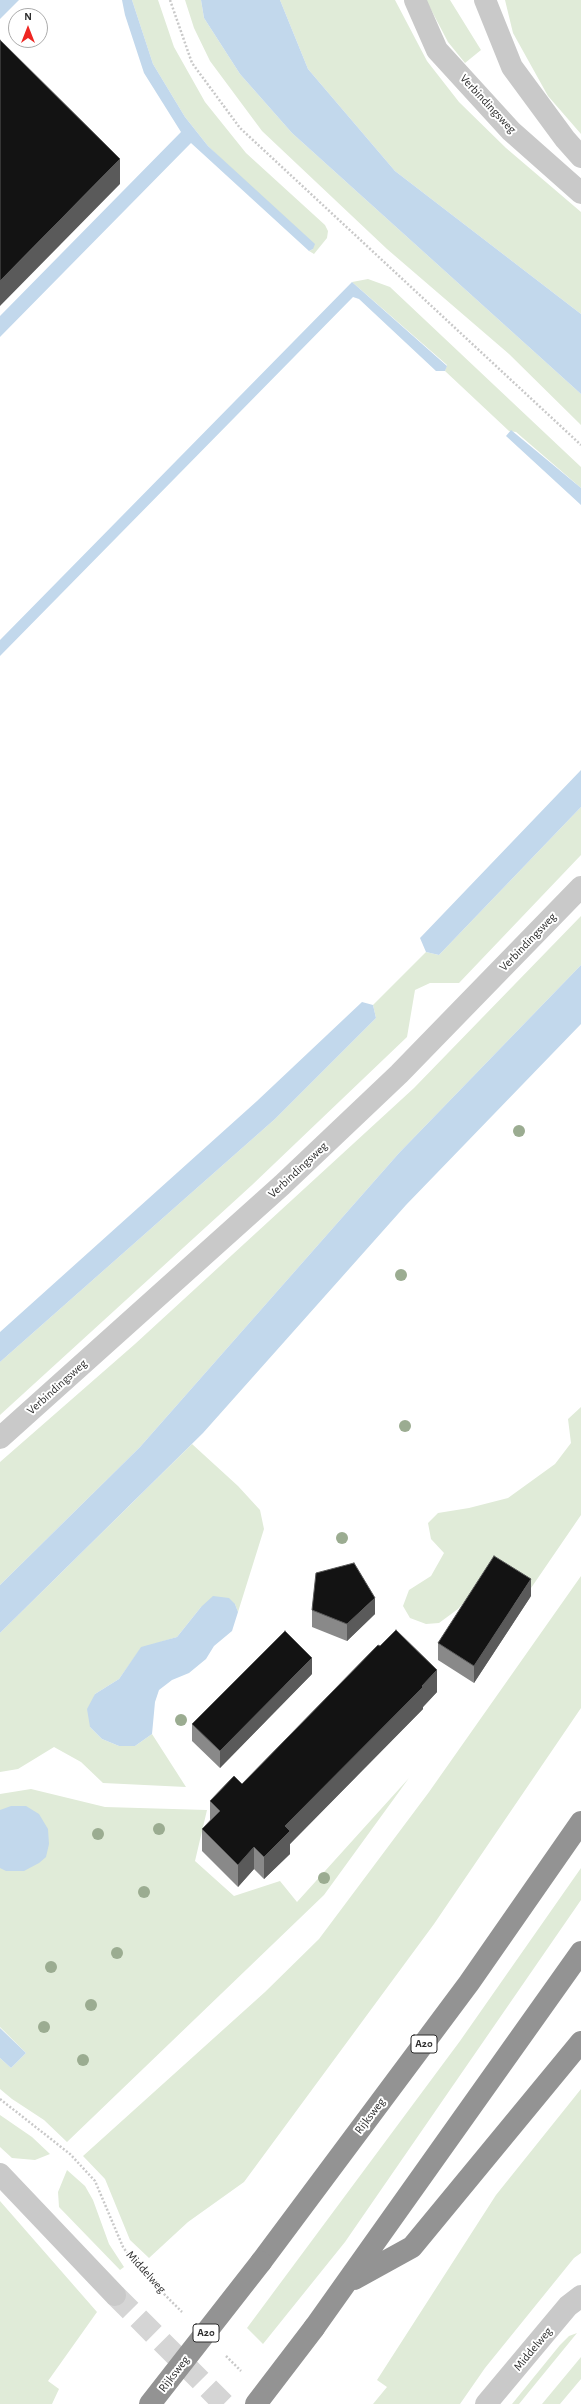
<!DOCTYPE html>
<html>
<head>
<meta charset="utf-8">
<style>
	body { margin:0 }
	#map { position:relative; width:581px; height:2404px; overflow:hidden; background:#fff; font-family:"Alegreya Sans",sans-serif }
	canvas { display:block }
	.north { position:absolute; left:8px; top:8px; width:40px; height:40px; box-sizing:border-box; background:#fff; border:1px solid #ababab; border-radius:50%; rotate:0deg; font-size:11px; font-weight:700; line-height:16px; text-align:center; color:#2c2c2c }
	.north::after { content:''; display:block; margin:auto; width:14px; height:18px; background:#ee2622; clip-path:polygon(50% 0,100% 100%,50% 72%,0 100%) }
</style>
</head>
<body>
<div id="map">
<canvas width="581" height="2404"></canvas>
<div class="north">N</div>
</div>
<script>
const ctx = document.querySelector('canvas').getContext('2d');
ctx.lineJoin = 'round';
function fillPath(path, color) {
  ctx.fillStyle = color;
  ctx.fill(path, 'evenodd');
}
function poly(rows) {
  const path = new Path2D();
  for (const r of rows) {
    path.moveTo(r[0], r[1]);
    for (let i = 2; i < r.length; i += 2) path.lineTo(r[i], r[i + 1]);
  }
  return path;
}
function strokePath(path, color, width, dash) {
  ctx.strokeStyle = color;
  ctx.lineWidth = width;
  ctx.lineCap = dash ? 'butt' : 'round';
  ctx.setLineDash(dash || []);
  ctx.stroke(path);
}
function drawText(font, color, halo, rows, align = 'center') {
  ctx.font = font + ' "Alegreya Sans",sans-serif';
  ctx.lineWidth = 4;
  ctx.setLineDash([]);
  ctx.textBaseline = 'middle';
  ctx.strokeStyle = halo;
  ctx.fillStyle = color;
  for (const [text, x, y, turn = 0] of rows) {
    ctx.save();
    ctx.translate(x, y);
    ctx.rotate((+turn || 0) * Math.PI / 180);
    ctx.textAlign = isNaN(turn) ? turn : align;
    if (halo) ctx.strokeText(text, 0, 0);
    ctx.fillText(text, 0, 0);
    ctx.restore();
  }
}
fillPath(poly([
	[132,0,158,0,174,47,205,102,246,153,325,225,328,231,327,238,314,254,309,251,313,249,208,146,185,117,153,64],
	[185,0,201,0,204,18,240,74,292,133,581,394,581,425,509,354,387,249,262,131,210,61,194,28],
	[280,0,395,0,427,61,459,102,506,148,581,212,581,314,395,171,308,69],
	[426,0,450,0,481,50,465,63,448,42],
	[505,0,581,0,581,134,548,96,513,33],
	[368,279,390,287,581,467,581,488,516,432,509,431,445,371,447,365,352,282],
	[581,807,581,855,459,983,430,983,415,990,407,1037,252,1185,0,1415,0,1362,275,1119,376,1018,373,1005,426,952,439,955],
	[581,916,581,965,399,1153,140,1447,0,1585,0,1462,135,1344,414,1088],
	[581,1407,581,1515,529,1591,494,1569,458,1609,439,1623,426,1624,410,1618,403,1606,409,1590,431,1576,444,1553,431,1539,428,1523,438,1513,469,1508,508,1498,555,1464,571,1443,568,1419],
	[192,1444,238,1486,260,1510,264,1529,238,1612,235,1604,201,1607,177,1637,141,1648,119,1679,95,1694,90,1727,102,1739,119,1746,135,1746,152,1734,186,1787,103,1783,81,1762,54,1747,18,1769,0,1772,0,1633],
	[581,1576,581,1708,434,1924,244,2182,188,2222,149,2258,130,2240,105,2179,83,2156,265,1992,319,1939,429,1792],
	[409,1778,324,1895,67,2142,44,2120,12,2099,0,2089,0,2058,11,2068,26,2053,0,2027,0,1794,31,1789,105,1807,207,1810,195,1861,234,1896,280,1881,297,1902],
	[581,1868,581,1900,345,2242,263,2344,247,2328,460,2041],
	[581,2089,581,2253,574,2258,485,2368,460,2404,373,2404,387,2387,377,2380,496,2195],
	[0,2115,32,2137,50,2154,35,2160,12,2158,0,2147],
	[67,2170,85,2186,93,2200,109,2244,124,2267,120,2270,59,2207,58,2192],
	[0,2201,97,2312,48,2381,59,2389,52,2404,0,2404],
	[577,2333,519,2404,512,2404,560,2345,569,2336],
	[581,2357,581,2379,560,2404,542,2404]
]), '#e0ebd8');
fillPath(poly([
	[0,0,19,0,0,19],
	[122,0,132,0,153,64,185,117,208,146,315,244,313,249,309,251,191,143,0,337,0,316,181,132,144,73,125,15],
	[201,0,280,0,308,69,395,171,581,314,581,394,292,133,240,74,204,18],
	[352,282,447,366,445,371,436,371,359,299,353,297,0,656,0,640],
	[511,430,581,488,581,505,506,436],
	[581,770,581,807,439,955,426,952,420,938],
	[581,965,581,1024,406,1205,203,1433,0,1633,0,1585,140,1447,399,1153],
	[362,1002,373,1005,376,1018,275,1119,0,1362,0,1332,257,1101],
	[213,1596,229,1598,235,1604,238,1612,232,1631,214,1646,206,1659,189,1673,172,1680,159,1690,155,1702,152,1734,135,1746,119,1746,102,1739,90,1727,87,1709,95,1694,119,1679,141,1647,177,1637,201,1607],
	[11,1806,26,1806,39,1814,48,1829,49,1844,46,1857,39,1863,24,1871,6,1871,0,1868,0,1810],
	[0,2028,26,2053,11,2068,0,2058]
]), '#c2d8ec');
strokePath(poly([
	[115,2295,224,2404]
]), '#d5d5d5', 22, [22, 11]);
strokePath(poly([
	[170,0,192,63,240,128,581,445],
	[0,2099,70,2154,95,2181,123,2247,137,2267,182,2312],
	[226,2356,241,2371]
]), '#c9c9c9', 2.5, [2, 2]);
strokePath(poly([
	[486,2404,568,2306,581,2296]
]), '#c9c9c9', 22);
strokePath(poly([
	[415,0,437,50,511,131,581,193],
	[485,0,512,67,565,139,581,157],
	[0,1438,282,1185,399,1074,581,887],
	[0,2174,115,2295]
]), '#c9c9c9', 22);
strokePath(poly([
	[261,2262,469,1983,581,1822],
	[354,2279,412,2247,581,2042],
	[314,2328,581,1952]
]), '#939393', 22);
strokePath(poly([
	[150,2404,261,2262],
	[256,2404,314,2328]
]), '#939393', 22);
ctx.fillStyle = '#9bac91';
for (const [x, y] of [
	[519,1131],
	[401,1275],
	[405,1426],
	[342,1538],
	[181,1720],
	[159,1829],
	[98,1834],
	[324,1878],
	[144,1892],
	[117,1953],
	[51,1967],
	[91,2005],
	[44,2027],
	[83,2060]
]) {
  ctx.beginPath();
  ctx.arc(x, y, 6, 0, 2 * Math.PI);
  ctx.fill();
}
fillPath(poly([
	[531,1596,474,1683,438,1660,438,1643],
	[312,1610,375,1614,347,1641,312,1627],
	[380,1646,437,1692,423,1707,423,1709,290,1844,290,1854,264,1879,254,1869,238,1887,202,1851,202,1829,210,1820,210,1801,242,1784],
	[312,1674,220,1768,192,1741,192,1724]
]), '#898989');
fillPath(poly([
	[120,159,120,184,0,306,0,281],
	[531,1579,531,1596,474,1683,474,1666],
	[375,1598,375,1614,347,1641,347,1624],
	[312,1658,312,1674,220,1768,220,1751],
	[437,1670,437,1692,423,1707,423,1709,290,1844,290,1854,264,1879,264,1857,285,1826],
	[254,1847,254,1869,238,1887,238,1865]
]), '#5a5a5a');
const building = poly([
	[0,40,120,159,0,281,0,40],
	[494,1556,531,1579,474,1666,438,1643,494,1556],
	[354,1563,375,1598,347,1624,312,1610,316,1573,354,1563],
	[396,1630,437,1670,422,1686,423,1687,285,1826,290,1831,264,1857,254,1847,238,1865,202,1829,220,1811,210,1801,234,1776,242,1784,378,1645,380,1646,396,1630],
	[285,1631,312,1658,220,1751,192,1724,285,1631]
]);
fillPath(building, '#131313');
strokePath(building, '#5a5a5a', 1);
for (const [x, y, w] of [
	[424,2044,26],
	[206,2333,26]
]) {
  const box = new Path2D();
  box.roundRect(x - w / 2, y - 9, w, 18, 3);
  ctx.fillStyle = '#fff';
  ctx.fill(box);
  strokePath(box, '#2c2c2c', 1);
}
drawText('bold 11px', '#2c2c2c', null, [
	["A20",424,2044],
	["A20",206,2333]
]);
drawText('12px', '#2c2c2c', '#fff', [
	["Verbindingsweg",488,104,47],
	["Verbindingsweg",528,942,-46],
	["Verbindingsweg",298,1170,-43],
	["Verbindingsweg",57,1387,-42],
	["Rijksweg",370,2116,-53],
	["Middelweg",146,2272,48],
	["Middelweg",533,2349,-50],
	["Rijksweg",174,2374,-52]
]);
</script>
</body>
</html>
